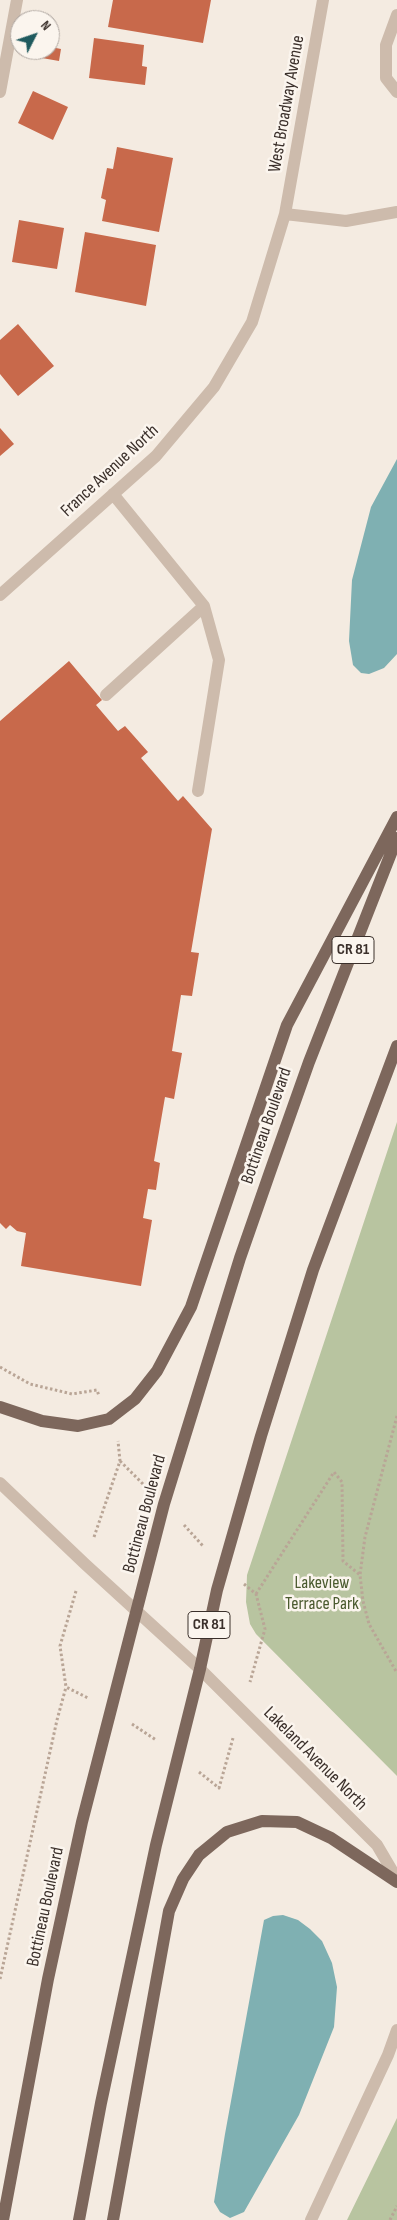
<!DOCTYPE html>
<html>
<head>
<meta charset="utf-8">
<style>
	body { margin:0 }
	#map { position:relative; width:397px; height:2220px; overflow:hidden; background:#f4ebe1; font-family:"Sofia Sans Condensed",sans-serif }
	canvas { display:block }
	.north { position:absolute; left:10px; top:10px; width:50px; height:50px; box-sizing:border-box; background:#fbf5ee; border:1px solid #aea6a0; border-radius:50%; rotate:49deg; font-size:14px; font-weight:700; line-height:20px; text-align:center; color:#3b302b }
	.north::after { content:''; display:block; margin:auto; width:18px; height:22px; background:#1f5a5e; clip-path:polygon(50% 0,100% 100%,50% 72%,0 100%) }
</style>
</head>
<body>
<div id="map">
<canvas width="397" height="2220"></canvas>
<div class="north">N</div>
</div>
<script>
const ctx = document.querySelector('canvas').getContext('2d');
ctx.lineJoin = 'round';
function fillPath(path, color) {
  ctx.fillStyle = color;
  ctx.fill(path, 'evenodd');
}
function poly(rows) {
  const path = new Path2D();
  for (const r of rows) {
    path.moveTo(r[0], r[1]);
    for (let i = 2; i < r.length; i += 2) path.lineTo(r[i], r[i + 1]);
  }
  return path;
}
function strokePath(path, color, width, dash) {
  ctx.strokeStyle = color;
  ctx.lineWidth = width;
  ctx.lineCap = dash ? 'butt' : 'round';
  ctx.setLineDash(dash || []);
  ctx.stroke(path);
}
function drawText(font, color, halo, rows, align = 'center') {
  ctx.font = font + ' "Sofia Sans Condensed",sans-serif';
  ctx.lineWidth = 5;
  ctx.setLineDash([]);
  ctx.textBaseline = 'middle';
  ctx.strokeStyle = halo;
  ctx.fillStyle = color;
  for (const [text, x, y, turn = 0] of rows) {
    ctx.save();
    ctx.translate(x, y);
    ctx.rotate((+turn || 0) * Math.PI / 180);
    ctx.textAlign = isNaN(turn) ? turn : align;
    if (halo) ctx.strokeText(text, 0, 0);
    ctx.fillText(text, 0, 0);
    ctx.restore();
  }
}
fillPath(poly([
	[397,1122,397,1776,256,1634,250,1624,246,1602,247,1575],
	[397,2118,397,2220,347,2220]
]), '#b8c4a0');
fillPath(poly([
	[397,459,397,654,384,668,369,674,361,673,353,665,349,641,352,580,371,507],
	[283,1915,298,1920,310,1929,322,1941,332,1963,337,1987,334,2027,299,2115,244,2212,230,2218,220,2212,214,2202,225,2134,264,1920,273,1916]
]), '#7fb0b2');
fillPath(poly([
	[113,0,211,0,203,43,108,27],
	[50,22,56,23,51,47,61,49,59,61,19,54,19,50,50,50],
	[94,38,144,45,142,66,147,67,145,85,89,78],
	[33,91,68,107,53,140,18,123],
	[117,147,173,158,159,232,102,221,106,200,101,198,107,168,113,169],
	[19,220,64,228,57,269,12,262],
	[85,232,156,245,146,306,75,292],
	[18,324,54,366,18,396,0,374,0,340],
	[0,428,14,444,0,456],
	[69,661,102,700,96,705,118,731,125,726,148,752,141,758,178,801,183,796,212,829,191,952,199,953,192,996,181,995,172,1051,182,1053,174,1099,165,1097,154,1161,160,1163,156,1190,148,1189,143,1218,152,1220,141,1286,21,1266,26,1233,17,1231,10,1225,6,1229,0,1223,0,721]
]), '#c8694b');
strokePath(poly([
	[0,1367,30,1384,72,1394,97,1390,99,1396],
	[397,1416,365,1537,360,1575,363,1601,369,1624,397,1673],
	[120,1461,144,1485],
	[184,1525,203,1546],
	[94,1537,120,1461,118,1441],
	[244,1584,256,1594,265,1629,250,1682],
	[76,1591,60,1646,66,1687,88,1698],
	[256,1594,334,1472,342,1482,343,1561,360,1575],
	[132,1724,156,1740],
	[199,1772,219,1788,233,1738],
	[0,1979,57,1720,66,1687],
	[390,2220,397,2206]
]), '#b9a596', 3, [2.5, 2.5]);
strokePath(poly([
	[397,15,386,45,386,78,397,92],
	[0,92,17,0],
	[285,214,346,221,397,212],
	[0,595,156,456,214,387,252,322,285,214,323,0],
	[106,695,204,606,113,494],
	[198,791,219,660,204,606],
	[0,1483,85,1564,200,1669,377,1845,397,1879],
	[311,2220,388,2055,397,2030]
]), '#cdbbac', 12);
strokePath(poly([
	[0,1407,42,1421,78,1426,109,1419,135,1399,157,1371,191,1307,287,1025,397,817],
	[3,2220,48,1979,82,1822,164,1504,240,1258,270,1172,309,1062,397,838],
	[79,2220,101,2103,156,1845,200,1669,217,1590,261,1436,313,1270,397,1046],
	[113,2220,169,1911,183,1879,199,1855,227,1832,262,1821,297,1822,331,1838,397,1882]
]), '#7d675c', 12);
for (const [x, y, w] of [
	[353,950,42],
	[209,1625,42]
]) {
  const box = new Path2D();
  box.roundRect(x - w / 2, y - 13.5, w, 27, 4);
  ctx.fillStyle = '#fbf5ee';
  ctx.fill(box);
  strokePath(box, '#3b302b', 1);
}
drawText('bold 16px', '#3b302b', null, [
	["CR 81",353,950],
	["CR 81",209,1625]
]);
drawText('18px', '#3b302b', '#fbf5ee', [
	["West Broadway Avenue",287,104,-80],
	["France Avenue North",110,471,-43],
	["Bottineau Boulevard",267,1126,-71],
	["Bottineau Boulevard",145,1514,-75],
	["Lakeland Avenue North",315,1759,45],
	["Bottineau Boulevard",46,1907,-78]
]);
drawText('18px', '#4a5a2e', '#fbf5ee', [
	["Lakeview",322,1583],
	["Terrace Park",322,1604]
]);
</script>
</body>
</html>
